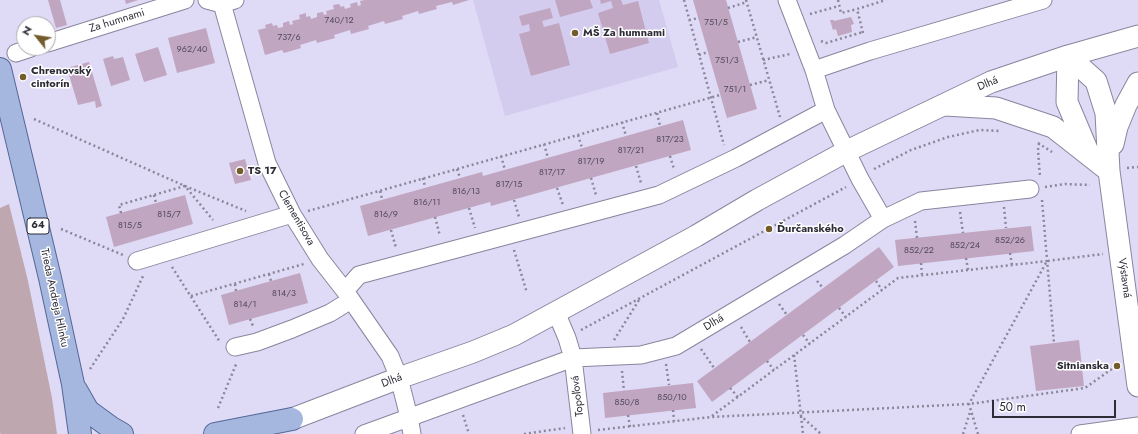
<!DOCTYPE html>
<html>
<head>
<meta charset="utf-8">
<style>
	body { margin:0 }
	#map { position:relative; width:1138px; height:434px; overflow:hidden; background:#dfdaf6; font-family:Jost,sans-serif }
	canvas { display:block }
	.north { position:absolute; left:16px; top:16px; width:40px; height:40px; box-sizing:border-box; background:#fff; border:1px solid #abaaaf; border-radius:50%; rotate:300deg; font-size:11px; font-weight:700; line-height:16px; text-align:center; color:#2d2b36 }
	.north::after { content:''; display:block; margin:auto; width:14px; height:18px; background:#725c2c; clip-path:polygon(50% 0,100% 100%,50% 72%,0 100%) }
	.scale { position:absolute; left:992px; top:400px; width:124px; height:18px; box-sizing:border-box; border:2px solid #2d2b36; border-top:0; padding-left:5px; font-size:12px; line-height:14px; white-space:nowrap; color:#2d2b36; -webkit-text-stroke:3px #fff; paint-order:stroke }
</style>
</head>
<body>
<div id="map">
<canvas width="1138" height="434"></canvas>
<div class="north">N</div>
<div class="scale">50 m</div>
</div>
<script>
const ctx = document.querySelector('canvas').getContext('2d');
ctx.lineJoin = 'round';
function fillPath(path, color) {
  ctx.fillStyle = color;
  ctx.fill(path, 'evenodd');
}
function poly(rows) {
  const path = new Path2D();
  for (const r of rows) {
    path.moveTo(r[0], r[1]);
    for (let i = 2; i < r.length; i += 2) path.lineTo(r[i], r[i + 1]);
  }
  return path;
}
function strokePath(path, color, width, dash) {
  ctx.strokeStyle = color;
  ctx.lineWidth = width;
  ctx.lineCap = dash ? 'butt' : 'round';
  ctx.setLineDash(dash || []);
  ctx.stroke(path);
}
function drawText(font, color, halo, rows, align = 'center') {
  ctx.font = font + ' Jost,sans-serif';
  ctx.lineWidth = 3;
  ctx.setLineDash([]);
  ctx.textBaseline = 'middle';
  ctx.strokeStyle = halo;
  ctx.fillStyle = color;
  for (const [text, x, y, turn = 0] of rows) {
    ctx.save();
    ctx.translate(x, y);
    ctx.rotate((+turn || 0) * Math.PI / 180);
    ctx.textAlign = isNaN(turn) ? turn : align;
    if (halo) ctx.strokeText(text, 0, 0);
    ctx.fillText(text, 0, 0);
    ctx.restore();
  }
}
fillPath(poly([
	[473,0,659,0,678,67,505,116]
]), '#d3ccef');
fillPath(poly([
	[9,204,28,281,52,398,57,434,1,434,0,433,0,208]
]), '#bfa7b0');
fillPath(poly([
	[48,0,60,0,67,25,56,28],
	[125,0,138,0,126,4],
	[365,0,469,0,453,5,452,2,436,6,437,9,419,14,418,11,402,16,403,19,385,24,384,21,368,26,369,29,351,34,350,30,334,35,335,38,317,43,316,40,300,45,301,48,284,53,282,50,265,55,258,30,266,28,265,25,272,23,273,26,277,25,278,28,283,27,283,23,289,21,290,25,293,24,292,21,300,19,299,15,306,13,306,17,310,16,311,19,317,17,317,13,323,12,324,15,327,14,326,11,334,9,333,5,339,4,341,7,344,6,345,9,351,7,350,4,357,2,358,6,361,5,360,1],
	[555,0,590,0,593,8,560,17],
	[600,0,621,0,623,5,638,1,649,43,610,54,598,13,613,8,611,1,601,4],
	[693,0,726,0,757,109,727,118],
	[550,8,553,18,542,21,544,27,559,23,570,65,531,76,519,34,530,31,529,24,522,26,519,16],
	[851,17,854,24,851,25,852,32,838,36,836,29,833,30,830,20,834,20,834,21],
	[206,28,215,63,177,73,168,38],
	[158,47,167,75,144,82,135,54],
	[113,56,114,59,123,57,130,80,111,86,103,59],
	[89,62,102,106,96,108,95,101,78,105,67,68],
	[683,120,691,150,491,206,490,202,368,236,360,206,482,172,483,176],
	[245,159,251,180,235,184,229,163],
	[185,195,193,224,114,247,106,217],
	[1031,226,1034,251,898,266,895,240],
	[879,247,894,267,712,402,697,381],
	[300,273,308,303,229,325,221,295],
	[1079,340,1084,386,1036,391,1030,346],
	[693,383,696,408,605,418,603,393]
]), '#c0a6c1');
const minor = poly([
	[207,0,222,4,235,0],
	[221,0,267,163,292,214,320,259,345,291,390,356,399,378,409,417,412,434],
	[48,43,185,0],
	[16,53,31,48],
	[814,70,870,51,1043,0],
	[883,219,921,201,1030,189],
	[137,261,292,214],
	[345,291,359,275,659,195,736,158,826,110],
	[556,312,567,338,573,358,641,355,676,346,845,245,883,219,860,179,826,110,814,70,787,0],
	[235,347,257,342,292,329,330,313,351,300],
	[364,434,573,358,582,434],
	[1080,434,1138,426]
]);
const tertiary = poly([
	[1068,56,1096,81,1106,113,1109,171,1138,386],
	[1068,56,1067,102,1089,154],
	[945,105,996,108,1053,127,1109,171],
	[1113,144,1117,127,1126,105,1138,83],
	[292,419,399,378,473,352,514,335,696,236,757,200,847,151,991,82,1068,56,1138,36]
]);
const primary = poly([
	[0,69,50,278,73,384,80,434],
	[76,390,88,411,110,427,122,434],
	[215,434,292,419]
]);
strokePath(minor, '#8a859e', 19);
strokePath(tertiary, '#8a859e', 23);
strokePath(primary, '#546796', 24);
strokePath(poly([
	[684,0,724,145],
	[746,0,780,117],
	[838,0,841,13,857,9],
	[728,8,747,2],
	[810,14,839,6],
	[689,20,699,18],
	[863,33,857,9,886,0],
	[821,41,826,43,863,32],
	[738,42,757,37],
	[699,55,708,52],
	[763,60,790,54],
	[750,85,769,80],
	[657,113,660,126],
	[34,119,185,186,246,211],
	[622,122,626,136],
	[578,135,582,148],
	[1038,143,1052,152],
	[1039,143,1038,150,1040,177],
	[544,144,548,158],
	[501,156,505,170],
	[670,156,674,169],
	[636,166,641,183],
	[1127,168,1138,167],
	[457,169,460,178],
	[874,169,911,150,948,137,980,130,1001,131],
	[423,178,425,187],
	[591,178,596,195],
	[1045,187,1065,184,1090,185],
	[557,188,563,205],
	[380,191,382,199],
	[154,195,156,203],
	[514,200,519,217],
	[1042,200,1054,343],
	[1004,207,1006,228],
	[469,208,475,228],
	[308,211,720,95],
	[960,212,963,233],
	[121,213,119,205,185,186,213,220],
	[435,217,440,236],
	[915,221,917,238],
	[61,229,123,255],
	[391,230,396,248],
	[514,250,527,293],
	[1010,253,1012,265],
	[966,258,968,270],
	[921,263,922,275],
	[172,267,220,342],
	[269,274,271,281],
	[817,281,823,288],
	[876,281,882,290],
	[235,284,236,291],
	[191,296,304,264],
	[779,304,787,315],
	[839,308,846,317],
	[250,319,253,326],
	[741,327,750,342],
	[581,330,846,187],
	[803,335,810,344],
	[614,340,639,300],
	[701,349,714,368],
	[794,355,801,416,821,434],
	[767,361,774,370],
	[666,364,669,385],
	[90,369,123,319,143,276],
	[622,371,624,391],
	[730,388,738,397],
	[218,408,237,362],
	[673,410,674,421],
	[463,415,469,434],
	[628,415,630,427],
	[712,416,898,278,1047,261],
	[801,416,803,434],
	[598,430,711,417,969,404,1085,388,1116,366],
	[524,434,565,428],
	[963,434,970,412],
	[978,434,969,404,1047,261,1103,254]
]), '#8b879b', 2.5, [2, 3]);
strokePath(minor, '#fff', 17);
strokePath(tertiary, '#fff', 21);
strokePath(primary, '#a5b7df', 22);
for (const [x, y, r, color] of [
	[575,33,4,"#725c2c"],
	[23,77,4,"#725c2c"],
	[240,171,4,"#725c2c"],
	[769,229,4,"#725c2c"],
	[1117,366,4,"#725c2c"]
]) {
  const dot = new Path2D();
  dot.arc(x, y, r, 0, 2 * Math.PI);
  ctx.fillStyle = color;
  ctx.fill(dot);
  strokePath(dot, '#fff', 1.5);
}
drawText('9px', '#524a59', null, [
	["740/12",339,21],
	["751/5",716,23],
	["737/6",289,38],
	["962/40",192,50],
	["751/3",727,61],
	["751/1",735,90],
	["817/23",670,140],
	["817/21",631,151],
	["817/19",591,162],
	["817/17",552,173],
	["817/15",509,185],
	["816/13",466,192],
	["816/11",427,203],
	["815/7",169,215],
	["816/9",386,215],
	["815/5",130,226],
	["852/26",1010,241],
	["852/24",965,246],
	["852/22",919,251],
	["814/3",284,294],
	["814/1",245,305],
	["850/10",672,398],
	["850/8",627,403]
]);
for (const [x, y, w] of [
	[38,226,22]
]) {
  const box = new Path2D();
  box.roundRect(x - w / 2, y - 8, w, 16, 3);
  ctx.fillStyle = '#fff';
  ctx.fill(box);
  strokePath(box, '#2d2b36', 1);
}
drawText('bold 10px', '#2d2b36', null, [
	["64",38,226]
]);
drawText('11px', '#2d2b36', '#fff', [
	["Za humnami",117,21,-17],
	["Dlhá",988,84,-23],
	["Clementisova",296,218,60],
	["Výstavná",1124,278,82],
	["Trieda Andreja Hlinku",54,298,78],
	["Dlhá",714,323,-31],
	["Dlhá",392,381,-21],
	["Topoľová",578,396,-97]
]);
drawText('bold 11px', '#2d2b36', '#fff', [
	["MŠ Za humnami",583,33],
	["Chrenovský",31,71],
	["cintorín",31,84],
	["TS 17",248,171],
	["Ďurčanského",777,229],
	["Sitnianska",1109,366,"right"]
], 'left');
</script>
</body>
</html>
